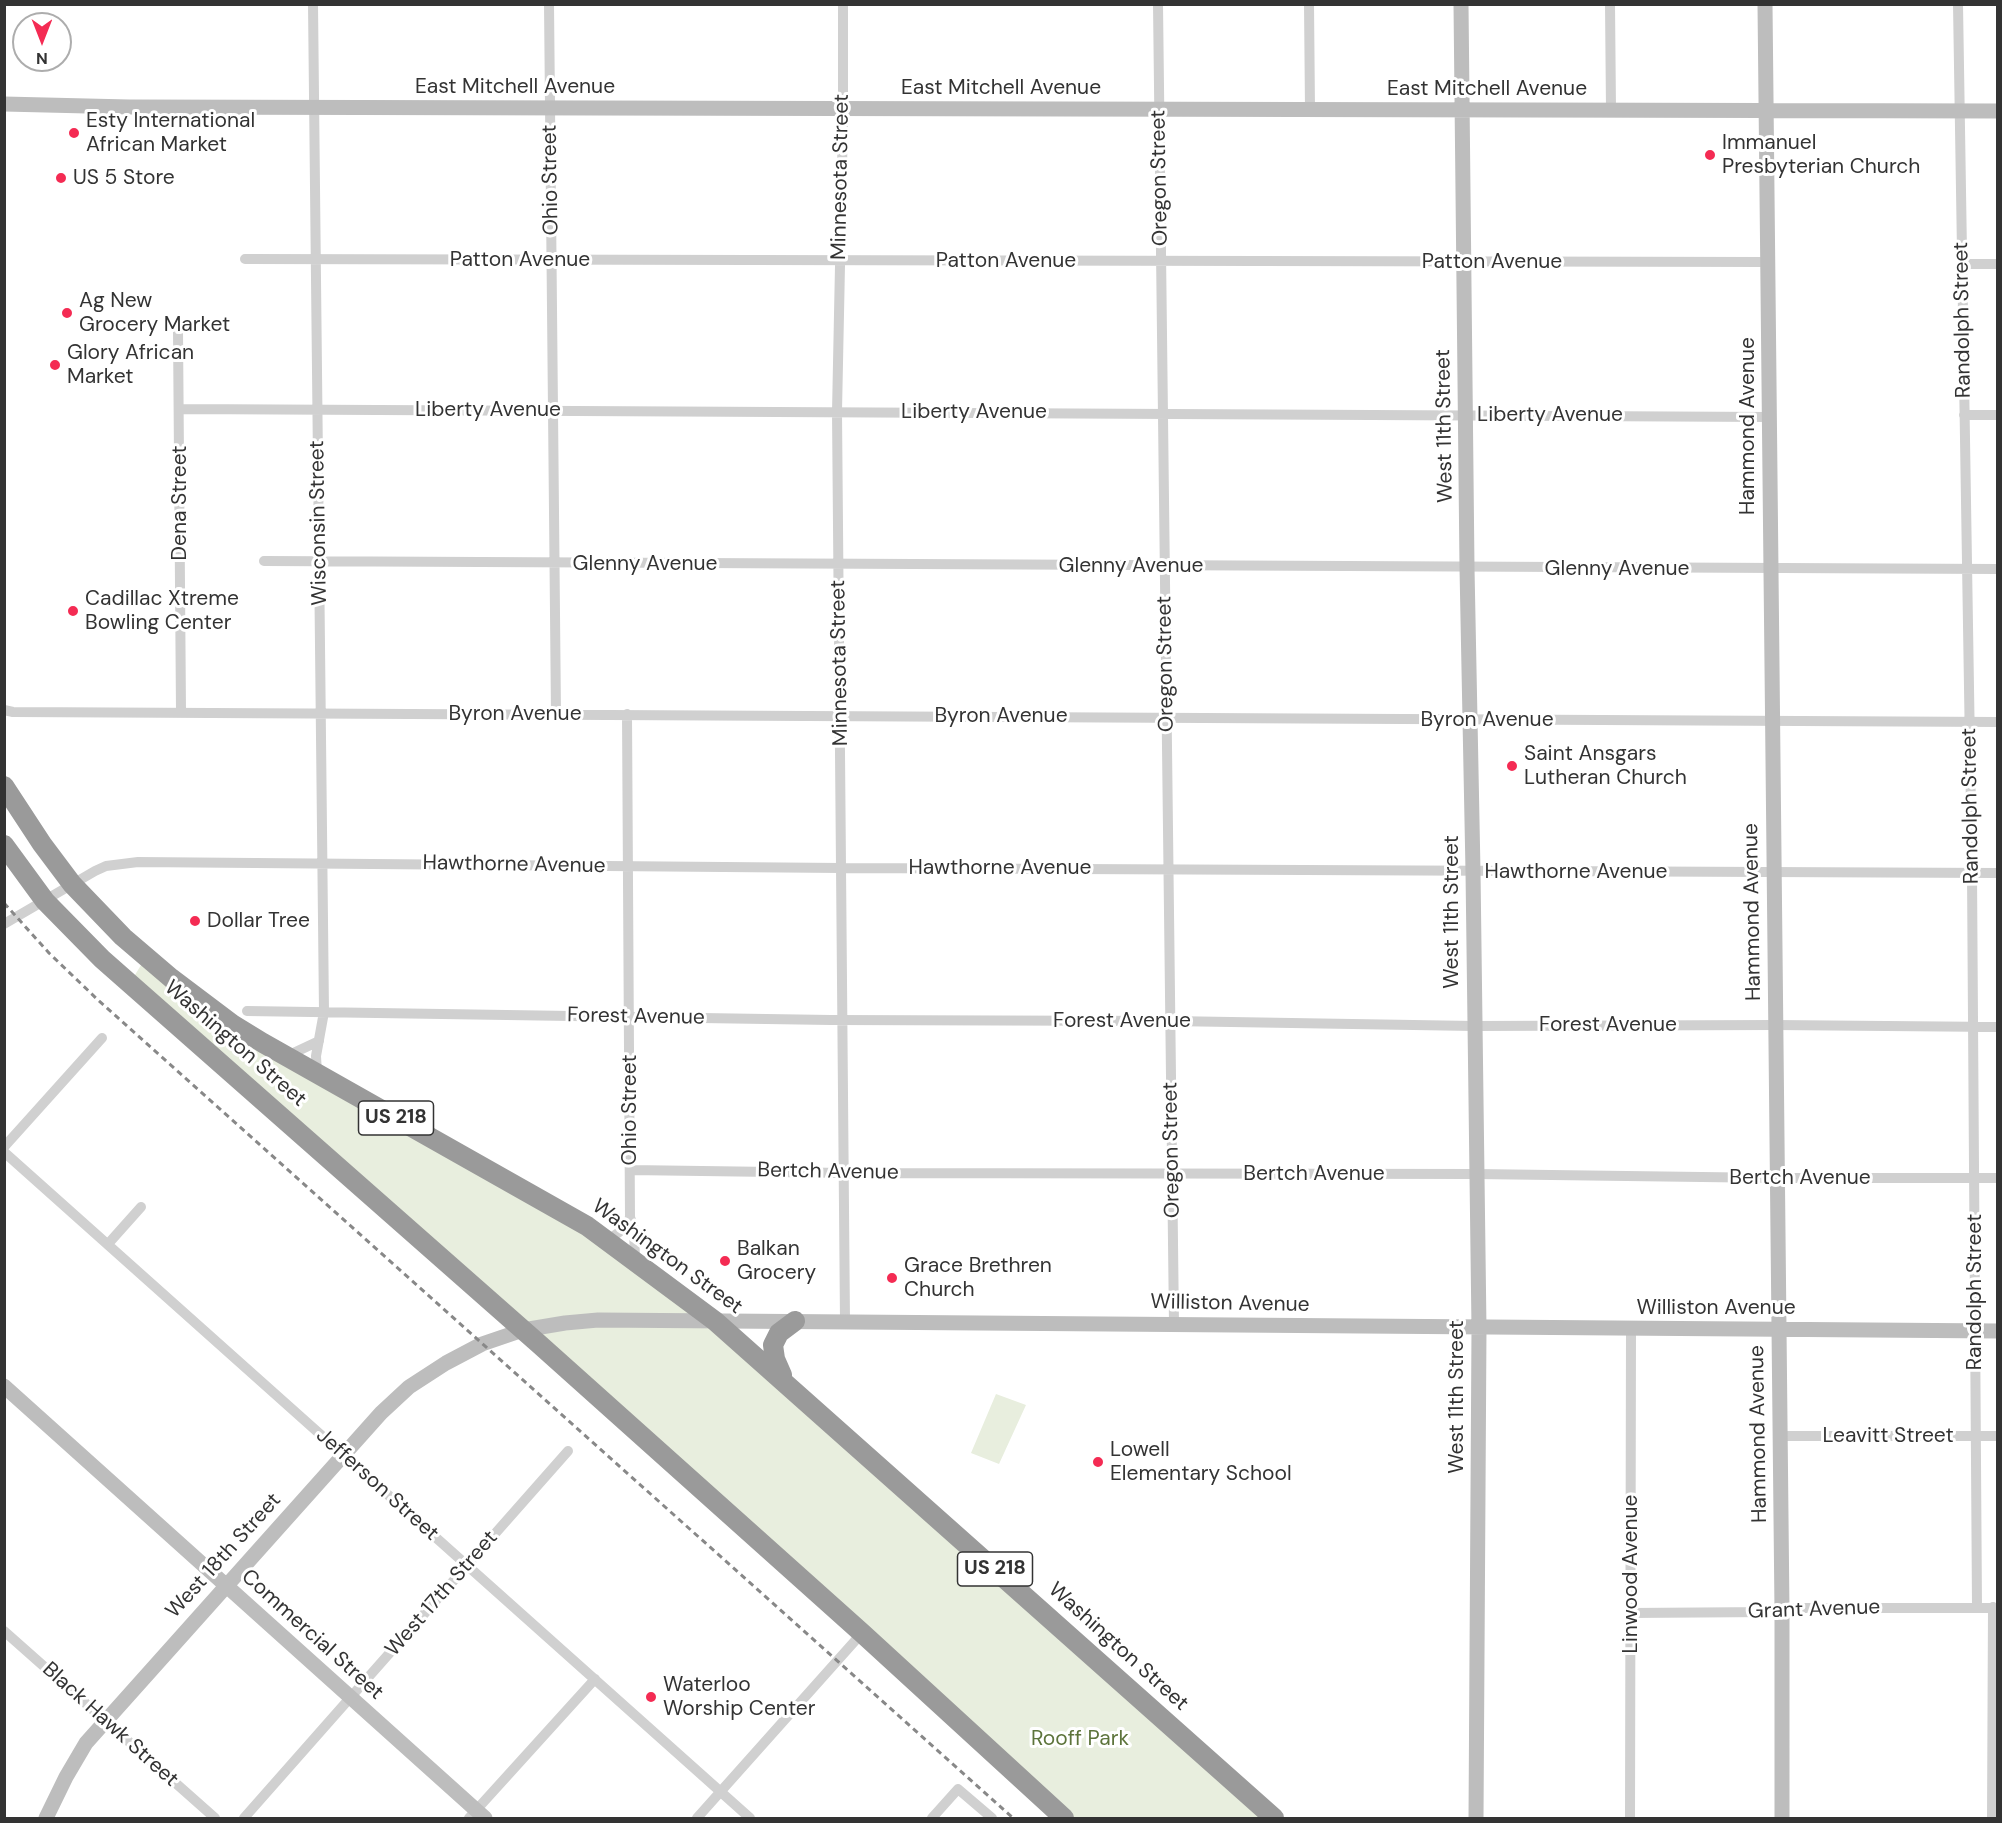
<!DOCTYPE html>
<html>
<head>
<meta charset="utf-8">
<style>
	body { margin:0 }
	#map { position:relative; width:2002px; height:1823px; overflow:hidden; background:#fff; font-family:"DM Sans",sans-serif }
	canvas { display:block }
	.frame { position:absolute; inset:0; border:6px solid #333; pointer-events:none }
	.north { position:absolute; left:12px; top:12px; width:60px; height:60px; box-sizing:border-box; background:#fff; border:2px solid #adadad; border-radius:50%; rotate:180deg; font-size:16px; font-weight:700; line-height:24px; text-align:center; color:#333 }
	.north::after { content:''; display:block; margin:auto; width:21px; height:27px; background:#f42b53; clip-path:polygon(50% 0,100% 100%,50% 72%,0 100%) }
</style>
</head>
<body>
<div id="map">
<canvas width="2002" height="1823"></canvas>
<div class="frame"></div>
<div class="north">N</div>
</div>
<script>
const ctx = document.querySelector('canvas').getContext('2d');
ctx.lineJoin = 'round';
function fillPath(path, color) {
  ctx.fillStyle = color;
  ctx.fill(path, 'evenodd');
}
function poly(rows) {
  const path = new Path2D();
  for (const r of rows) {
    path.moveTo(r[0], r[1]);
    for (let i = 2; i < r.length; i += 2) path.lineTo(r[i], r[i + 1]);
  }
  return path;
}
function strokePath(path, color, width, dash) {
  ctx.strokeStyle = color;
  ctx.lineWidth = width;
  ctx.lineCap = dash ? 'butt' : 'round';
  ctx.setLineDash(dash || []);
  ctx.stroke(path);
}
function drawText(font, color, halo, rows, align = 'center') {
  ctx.font = font + ' "DM Sans",sans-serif';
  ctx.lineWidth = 6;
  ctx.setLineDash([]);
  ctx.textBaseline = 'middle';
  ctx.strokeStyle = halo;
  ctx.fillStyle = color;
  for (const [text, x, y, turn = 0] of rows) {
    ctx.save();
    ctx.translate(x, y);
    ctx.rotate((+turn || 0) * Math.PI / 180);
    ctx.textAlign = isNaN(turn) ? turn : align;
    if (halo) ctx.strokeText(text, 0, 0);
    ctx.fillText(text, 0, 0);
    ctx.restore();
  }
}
fillPath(poly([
	[146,957,202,1002,659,1278,1274,1818,1064,1818,130,983],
	[996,1394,1026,1405,999,1464,971,1453]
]), '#e8eede');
strokePath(poly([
	[313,4,324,1012,316,1056,317,1073],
	[549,4,556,715],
	[843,4,843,119,837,412,845,1321],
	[1158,4,1174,1324],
	[1309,4,1310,110],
	[1610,4,1611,110],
	[1958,4,1972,873,1977,1607],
	[245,259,1767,262],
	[1962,264,1998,264],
	[178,331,181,712],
	[179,409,1769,417],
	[1964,415,1998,415],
	[264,561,1998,569],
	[4,710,13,712,1998,722],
	[627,714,630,1217,634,1229,635,1260],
	[4,924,95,871,106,866,138,862,841,868,1998,873],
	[247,1011,831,1020,1170,1021,1474,1026,1775,1025,1998,1027],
	[287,1056,319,1041],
	[4,1147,102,1038],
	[4,1152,750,1818],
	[630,1170,845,1173,1476,1174,1777,1178,1998,1178],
	[607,1241,626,1227,630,1217],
	[108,1244,141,1207],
	[1779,1436,1998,1436],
	[1630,1613,1769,1612,1795,1608,1998,1608],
	[4,1631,215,1818],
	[244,1818,568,1451],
	[469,1818,595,1679],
	[697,1818,862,1633],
	[932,1818,958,1789,992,1818],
	[1630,1818,1631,1329],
	[1992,1818,1993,1607]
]), '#d0d0d0', 10);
strokePath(poly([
	[1461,4,1467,568,1473,871,1479,1328,1476,1818],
	[1765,4,1782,1610,1782,1818],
	[4,104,129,107,1998,111],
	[4,1386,485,1818],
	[46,1818,66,1777,86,1743,381,1413,409,1387,446,1363,482,1344,523,1330,565,1323,598,1320,1998,1331]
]), '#bdbdbd', 15);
strokePath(poly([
	[4,786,42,844,72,884,123,937,171,978,232,1024,263,1043,587,1226,715,1321,1274,1818],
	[4,845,45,901,102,959,539,1344,862,1633,1064,1818],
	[782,1375,775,1359,773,1345,779,1333,795,1321]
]), '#9a9a9a', 20);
strokePath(poly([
	[4,903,49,953,98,1000,1013,1818]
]), '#888', 3, [6, 4.5]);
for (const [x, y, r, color] of [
	[74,133,6,"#f42b53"],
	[1710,155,6,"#f42b53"],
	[61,178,6,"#f42b53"],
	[67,313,6,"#f42b53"],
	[55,365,6,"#f42b53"],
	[73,611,6,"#f42b53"],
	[1512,766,6,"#f42b53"],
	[195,921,6,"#f42b53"],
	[725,1261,6,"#f42b53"],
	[892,1278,6,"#f42b53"],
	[1098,1462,6,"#f42b53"],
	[651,1697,6,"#f42b53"]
]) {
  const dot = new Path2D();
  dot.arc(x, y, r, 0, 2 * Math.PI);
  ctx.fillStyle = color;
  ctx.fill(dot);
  strokePath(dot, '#fff', 2);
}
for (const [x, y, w] of [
	[396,1118,75],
	[995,1569,75]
]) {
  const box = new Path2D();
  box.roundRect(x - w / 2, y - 17, w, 34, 4.5);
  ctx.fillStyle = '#fff';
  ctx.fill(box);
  strokePath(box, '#333', 1.5);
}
drawText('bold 20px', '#333', null, [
	["US 218",396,1118],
	["US 218",995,1569]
]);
drawText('21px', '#333', '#fff', [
	["East Mitchell Avenue",515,87],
	["East Mitchell Avenue",1001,88],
	["East Mitchell Avenue",1487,89],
	["Minnesota Street",841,177,-89],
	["Oregon Street",1160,178,-91],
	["Ohio Street",551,180,-91],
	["Patton Avenue",520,260],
	["Patton Avenue",1006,261],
	["Patton Avenue",1492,262],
	["Randolph Street",1963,320,-91],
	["Liberty Avenue",488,410],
	["Liberty Avenue",974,412],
	["Liberty Avenue",1550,415],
	["West 11th Street",1445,426,-91],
	["Hammond Avenue",1748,426,-90],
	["Dena Street",180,503,-90],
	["Wisconsin Street",319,523,-91],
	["Glenny Avenue",645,564],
	["Glenny Avenue",1131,566],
	["Glenny Avenue",1617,569],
	["Minnesota Street",840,663,-91],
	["Oregon Street",1166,664,-91],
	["Byron Avenue",515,714],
	["Byron Avenue",1001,716],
	["Byron Avenue",1487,720],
	["Randolph Street",1971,806,-91],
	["Hawthorne Avenue",514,865,1],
	["Hawthorne Avenue",1000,868],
	["Hawthorne Avenue",1576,872],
	["West 11th Street",1452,912,-90],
	["Hammond Avenue",1753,912,-91],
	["Forest Avenue",636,1017,1],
	["Forest Avenue",1122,1021],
	["Forest Avenue",1608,1025],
	["Washington Street",235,1044,41],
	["Ohio Street",630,1110,-90],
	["Oregon Street",1172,1150,-91],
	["Bertch Avenue",828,1172,1],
	["Bertch Avenue",1314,1174],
	["Bertch Avenue",1800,1178],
	["Washington Street",667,1257,36],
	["Randolph Street",1975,1292,-90],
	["Williston Avenue",1230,1304,1],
	["Williston Avenue",1716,1308],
	["West 11th Street",1457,1397,-90],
	["Hammond Avenue",1759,1434,-91],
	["Leavitt Street",1888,1436],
	["Jefferson Street",377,1485,42],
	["West 18th Street",224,1556,-48],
	["Linwood Avenue",1631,1574,-90],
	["West 17th Street",442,1594,-49],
	["Grant Avenue",1814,1610,-2],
	["Commercial Street",312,1635,42],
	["Washington Street",1118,1647,42],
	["Black Hawk Street",110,1725,42]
]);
drawText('21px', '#333', '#fff', [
	["Esty International",86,121],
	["African Market",86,145],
	["Immanuel",1722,143],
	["Presbyterian Church",1722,167],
	["US 5 Store",73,178],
	["Ag New",79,301],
	["Grocery Market",79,325],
	["Glory African",67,353],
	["Market",67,377],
	["Cadillac Xtreme",85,599],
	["Bowling Center",85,623],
	["Saint Ansgars",1524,754],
	["Lutheran Church",1524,778],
	["Dollar Tree",207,921],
	["Balkan",737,1249],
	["Grocery",737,1273],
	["Grace Brethren",904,1266],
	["Church",904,1290],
	["Lowell",1110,1450],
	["Elementary School",1110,1474],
	["Waterloo",663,1685],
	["Worship Center",663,1709]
], 'left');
drawText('21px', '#5d743b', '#fff', [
	["Rooff Park",1080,1739]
]);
</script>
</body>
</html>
